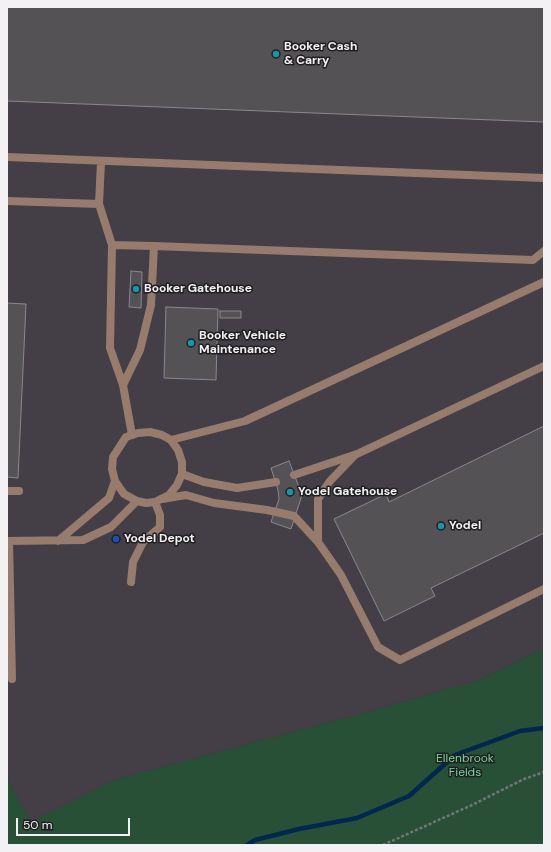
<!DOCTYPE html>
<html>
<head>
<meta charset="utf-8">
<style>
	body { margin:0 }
	#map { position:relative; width:551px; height:852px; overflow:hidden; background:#39373a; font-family:"DM Sans",sans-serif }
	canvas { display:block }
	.frame { position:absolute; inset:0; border:8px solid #f3f1f3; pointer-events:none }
	.scale { position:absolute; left:16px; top:818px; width:114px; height:18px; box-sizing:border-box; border:2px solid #f3f1f3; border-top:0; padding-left:5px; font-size:12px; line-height:14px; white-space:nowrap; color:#f3f1f3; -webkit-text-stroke:3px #201f20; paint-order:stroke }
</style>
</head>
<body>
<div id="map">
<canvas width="551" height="852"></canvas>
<div class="frame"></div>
<div class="scale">50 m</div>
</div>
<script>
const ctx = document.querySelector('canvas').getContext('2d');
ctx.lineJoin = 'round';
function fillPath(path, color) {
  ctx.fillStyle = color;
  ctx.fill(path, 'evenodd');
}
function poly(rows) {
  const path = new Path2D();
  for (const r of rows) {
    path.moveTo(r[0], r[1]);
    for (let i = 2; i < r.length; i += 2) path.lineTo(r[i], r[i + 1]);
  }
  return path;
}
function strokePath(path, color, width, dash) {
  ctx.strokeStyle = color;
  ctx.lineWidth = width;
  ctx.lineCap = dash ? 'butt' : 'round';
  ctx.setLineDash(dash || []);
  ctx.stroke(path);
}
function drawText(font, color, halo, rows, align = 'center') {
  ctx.font = font + ' "DM Sans",sans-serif';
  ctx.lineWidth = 3;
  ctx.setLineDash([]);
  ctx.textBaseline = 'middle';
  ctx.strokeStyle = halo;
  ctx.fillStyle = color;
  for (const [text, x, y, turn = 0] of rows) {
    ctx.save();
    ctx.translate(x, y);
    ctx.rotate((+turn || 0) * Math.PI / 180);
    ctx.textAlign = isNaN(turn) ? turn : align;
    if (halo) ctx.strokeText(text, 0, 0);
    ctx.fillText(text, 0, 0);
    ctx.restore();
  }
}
fillPath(poly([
	[7,7,544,7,544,648,479,680,356,715,114,780,31,822,9,782,7,775]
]), '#443e47');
fillPath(poly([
	[544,648,544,845,7,845,7,775,9,782,31,822,114,780,356,715,479,680]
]), '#285037');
strokePath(poly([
	[247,845,255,840,299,829,357,818,409,796,455,755,520,731,544,728]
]), '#002750', 4.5);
const building = poly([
	[7,7,544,7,544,122,7,101,7,7],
	[131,271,142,272,141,308,129,307,131,271],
	[7,303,26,304,18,478,7,477,7,303],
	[166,307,218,309,216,380,164,378,166,307],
	[220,311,241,311,241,318,220,318,220,311],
	[544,426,544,533,431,588,435,596,384,621,334,519,386,494,389,502,544,426],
	[289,461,302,495,291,529,271,522,279,499,278,490,271,468,289,461]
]);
fillPath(building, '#555256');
strokePath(building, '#8a888b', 1);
strokePath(poly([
	[383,845,472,805,524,779,544,772]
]), '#767477', 2.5, [3, 2]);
strokePath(poly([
	[7,157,544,178],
	[7,201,99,204,112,245,110,348,123,385,132,435],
	[99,204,101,162],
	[112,245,154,246],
	[123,385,140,350,151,305,154,246,533,260,544,251],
	[171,440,245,421,544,282],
	[182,474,204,482,237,488,276,482],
	[294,475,357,454,544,366],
	[7,491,19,491],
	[162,499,186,495,214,503,267,510,294,516,318,542,341,575,378,647,400,660,544,589],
	[9,541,12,679],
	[318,542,318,499,330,481,355,455],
	[131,582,133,562,143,542,160,527,160,515,155,502]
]), '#977c6e', 8);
strokePath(poly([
	[150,432,162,435,171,440,178,450,182,462,182,474,177,485,169,495,155,502,146,503,137,501,124,494,115,481,112,469,113,457,126,437,138,433,150,432],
	[7,541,83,540,111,527,137,501],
	[58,541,109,498,115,481]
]), '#977c6e', 8);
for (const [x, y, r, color] of [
	[276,54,4,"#0f9aa8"],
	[136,289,4,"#0f9aa8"],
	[191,343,4,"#0f9aa8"],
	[290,492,4,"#0f9aa8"],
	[441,526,4,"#0f9aa8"],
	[116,539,4,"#1a4fb4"]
]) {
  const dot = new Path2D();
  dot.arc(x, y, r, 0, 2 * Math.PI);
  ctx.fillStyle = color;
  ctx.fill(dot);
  strokePath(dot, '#201f20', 1.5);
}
drawText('bold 12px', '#f3f1f3', '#201f20', [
	["Booker Cash",284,47],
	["& Carry",284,61],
	["Booker Gatehouse",144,289],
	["Booker Vehicle",199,336],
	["Maintenance",199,350],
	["Yodel Gatehouse",298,492],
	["Yodel",449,526],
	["Yodel Depot",124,539]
], 'left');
drawText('12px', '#7cd49d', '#201f20', [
	["Ellenbrook",465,759],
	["Fields",465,773]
]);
</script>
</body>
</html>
